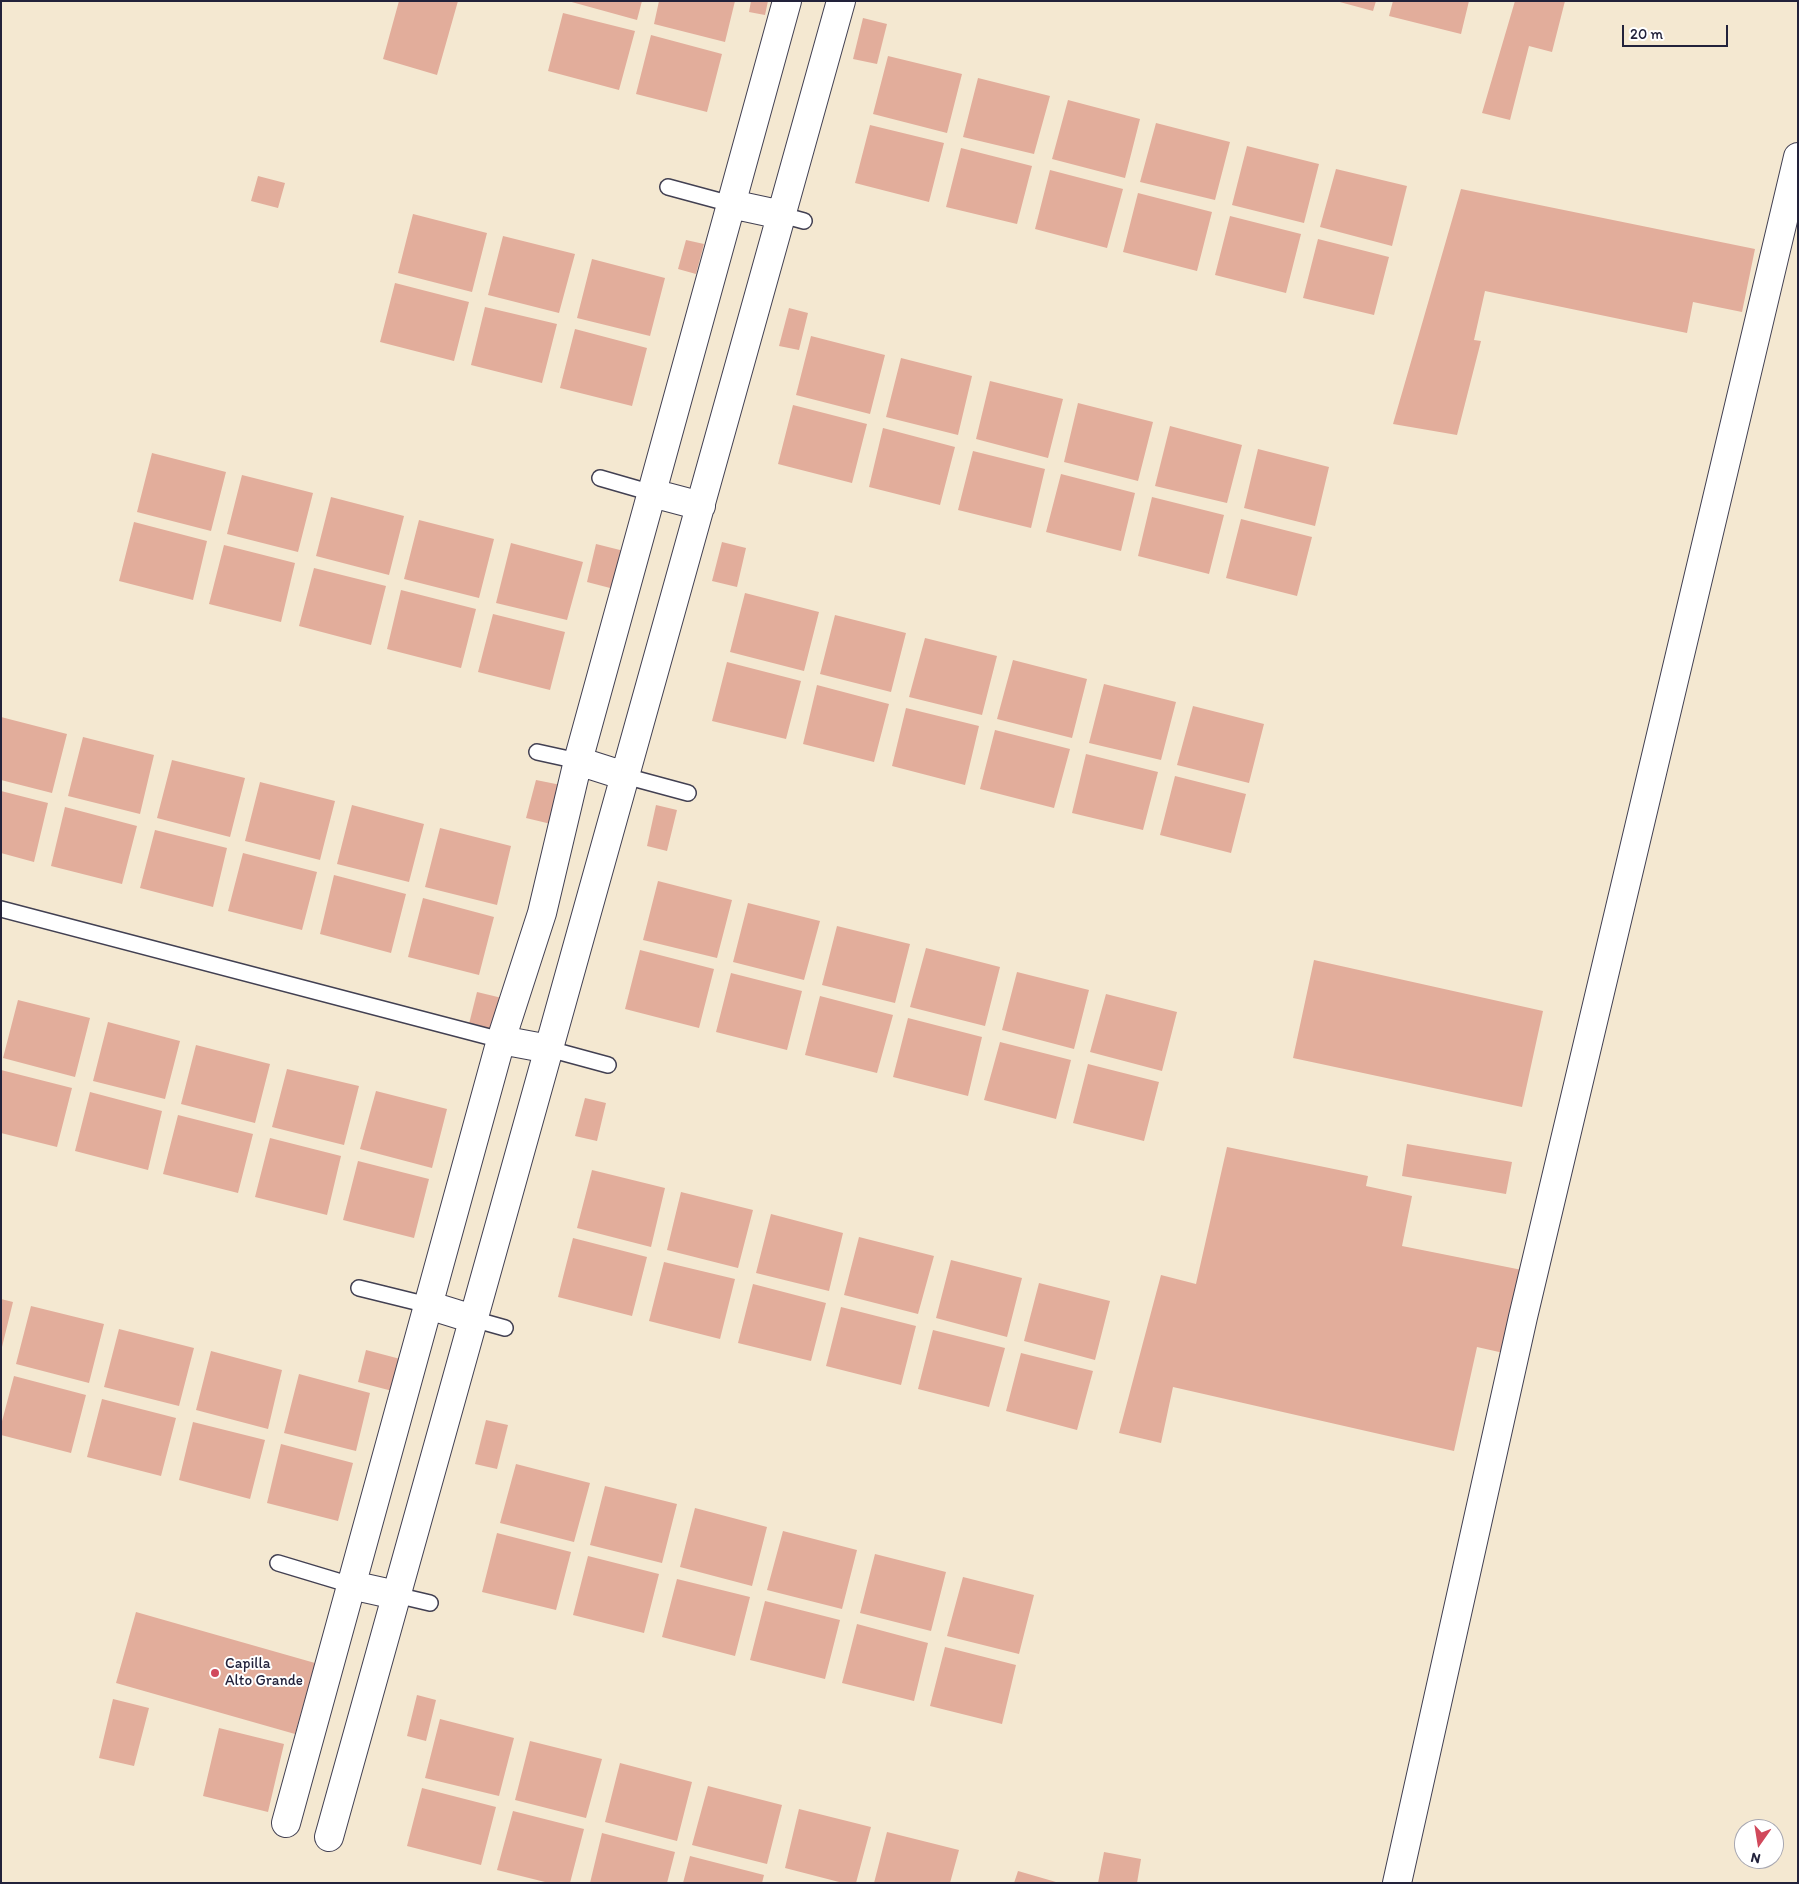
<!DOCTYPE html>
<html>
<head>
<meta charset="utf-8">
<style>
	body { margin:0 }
	#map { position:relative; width:1799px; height:1884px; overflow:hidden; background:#f4e8d1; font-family:Itim,sans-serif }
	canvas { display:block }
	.frame { position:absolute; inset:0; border:2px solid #22223b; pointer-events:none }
	.north { position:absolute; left:1734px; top:1819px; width:50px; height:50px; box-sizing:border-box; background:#fff; border:1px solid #a7a7b1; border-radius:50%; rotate:193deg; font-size:14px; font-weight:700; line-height:20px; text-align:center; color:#22223b }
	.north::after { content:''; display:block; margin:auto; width:18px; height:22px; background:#d1495b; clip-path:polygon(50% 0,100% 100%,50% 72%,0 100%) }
	.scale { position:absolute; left:1622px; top:25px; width:106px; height:22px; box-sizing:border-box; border:2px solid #22223b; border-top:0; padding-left:6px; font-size:15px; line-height:18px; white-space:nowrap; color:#22223b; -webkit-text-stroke:4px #fff; paint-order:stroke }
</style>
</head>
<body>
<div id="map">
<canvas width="1799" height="1884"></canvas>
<div class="frame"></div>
<div class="north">N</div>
<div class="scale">20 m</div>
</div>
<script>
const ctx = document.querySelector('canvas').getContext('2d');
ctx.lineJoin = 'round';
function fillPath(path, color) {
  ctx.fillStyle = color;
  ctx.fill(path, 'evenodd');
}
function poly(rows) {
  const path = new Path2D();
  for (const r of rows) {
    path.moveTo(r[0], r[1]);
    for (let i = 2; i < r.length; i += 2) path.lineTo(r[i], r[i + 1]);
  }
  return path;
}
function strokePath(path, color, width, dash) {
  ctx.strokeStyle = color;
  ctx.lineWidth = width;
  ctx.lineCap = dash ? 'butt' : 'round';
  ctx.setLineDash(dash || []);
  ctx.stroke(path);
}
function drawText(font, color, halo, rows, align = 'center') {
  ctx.font = font + ' Itim,sans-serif';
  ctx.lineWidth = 4;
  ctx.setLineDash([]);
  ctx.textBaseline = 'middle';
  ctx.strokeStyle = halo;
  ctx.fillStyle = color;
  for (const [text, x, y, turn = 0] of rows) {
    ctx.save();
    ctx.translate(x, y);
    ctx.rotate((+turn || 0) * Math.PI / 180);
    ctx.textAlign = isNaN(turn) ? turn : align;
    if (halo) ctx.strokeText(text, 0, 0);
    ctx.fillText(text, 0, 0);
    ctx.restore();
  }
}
fillPath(poly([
	[399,1,458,1,437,75,383,59],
	[568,1,642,1,637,20],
	[659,1,735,1,725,42,654,24],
	[751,1,768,1,765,15,749,12],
	[1336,1,1376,1,1373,11],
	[1393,1,1469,1,1461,34,1389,16],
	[1515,1,1565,1,1552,52,1529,46,1510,120,1482,113],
	[563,13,635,31,619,90,548,71],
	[863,18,887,24,877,64,853,59],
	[651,35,722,54,707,112,636,94],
	[888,56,962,74,947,133,873,114],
	[978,78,1050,96,1034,154,963,137],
	[1068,100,1140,119,1125,178,1052,159],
	[1156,123,1230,142,1215,200,1140,182],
	[870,125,944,143,929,202,855,183],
	[1247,146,1319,164,1304,223,1232,205],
	[961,148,1032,166,1017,224,946,207],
	[1336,169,1407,186,1392,246,1320,227],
	[1050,170,1123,189,1107,248,1035,229],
	[258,176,285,183,278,208,251,201],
	[1461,189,1755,249,1742,312,1693,302,1687,333,1485,291,1474,340,1481,341,1457,435,1393,424],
	[1138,193,1212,212,1197,271,1123,252],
	[413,214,487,233,472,292,398,273],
	[1230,216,1301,234,1286,293,1215,275],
	[503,236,575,254,559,313,488,295],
	[1318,239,1389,257,1374,315,1303,298],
	[686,240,704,244,696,274,678,269],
	[592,259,665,278,650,336,577,318],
	[395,283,469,302,454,361,380,342],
	[485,307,557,324,542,383,471,365],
	[789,308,808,313,799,350,779,346],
	[575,329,647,348,632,406,560,388],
	[811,336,885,355,870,414,796,395],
	[901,358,972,376,958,435,886,417],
	[990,381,1063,399,1048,458,976,439],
	[1078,403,1153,422,1138,481,1064,462],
	[793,405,867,424,852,483,778,464],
	[1170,426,1242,445,1227,503,1155,486],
	[883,428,955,447,940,505,869,487],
	[1258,449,1329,467,1315,526,1244,508],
	[973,451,1045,469,1031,528,958,510],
	[152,453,226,472,211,531,137,512],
	[1061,474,1135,493,1121,551,1046,532],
	[242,475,313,493,298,552,227,534],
	[331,497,404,516,389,575,316,556],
	[1152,497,1224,515,1209,574,1138,556],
	[1241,519,1312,537,1297,596,1226,578],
	[419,520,494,539,479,598,404,579],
	[134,522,207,541,193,600,119,581],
	[722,542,746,548,737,587,712,581],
	[511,543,583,562,567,620,496,603],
	[596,544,624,551,614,589,587,582],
	[224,545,295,563,281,622,209,604],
	[314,568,386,586,371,645,299,626],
	[401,590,476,609,461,668,387,649],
	[745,593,819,612,804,671,730,652],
	[493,614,565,632,550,690,478,672],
	[835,615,906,633,891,692,820,674],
	[925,638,997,656,982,715,909,697],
	[1013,660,1087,679,1072,738,997,719],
	[727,662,801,681,786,739,712,721],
	[1104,684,1176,702,1161,760,1089,743],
	[817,685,889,704,874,762,803,744],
	[1193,706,1264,724,1249,783,1177,765],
	[906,708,979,726,965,785,892,766],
	[1,717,67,734,52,793,1,780],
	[995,730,1070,749,1054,808,980,789],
	[83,737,154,755,140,814,68,796],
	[1086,754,1158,772,1143,830,1072,813],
	[172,760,245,778,230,837,157,818],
	[1175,776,1246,794,1231,853,1160,835],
	[536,780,561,785,551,824,526,818],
	[260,782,335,801,320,860,245,841],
	[1,791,48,803,34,862,1,853],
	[352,805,424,824,409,882,337,864],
	[656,805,677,810,667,851,647,846],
	[65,807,137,826,122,884,51,866],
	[440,828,511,846,497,905,425,887],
	[155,830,227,848,213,907,140,888],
	[243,853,317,872,302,930,228,911],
	[334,875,406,894,391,953,320,934],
	[658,881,732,900,717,958,643,940],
	[423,898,494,917,479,975,408,957],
	[748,903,820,921,804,980,733,962],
	[837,926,910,944,895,1003,822,985],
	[926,948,1000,967,985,1026,910,1007],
	[640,950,714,969,699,1028,625,1009],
	[1314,960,1543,1011,1522,1107,1293,1058],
	[1017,972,1089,990,1074,1049,1002,1030],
	[731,973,802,991,787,1050,716,1032],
	[477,992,502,998,493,1033,468,1028],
	[1106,994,1177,1012,1162,1071,1090,1052],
	[820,996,893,1015,877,1073,805,1055],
	[18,1000,90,1018,75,1077,3,1058],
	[908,1018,982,1037,968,1096,893,1077],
	[108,1022,180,1041,165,1099,93,1081],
	[1000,1042,1071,1060,1056,1119,984,1100],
	[196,1045,270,1064,255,1123,181,1104],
	[1088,1064,1159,1082,1144,1141,1073,1123],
	[287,1069,359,1086,344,1145,272,1127],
	[1,1070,72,1088,57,1147,1,1133],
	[376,1091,447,1109,432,1168,360,1149],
	[90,1092,162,1111,148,1170,75,1151],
	[585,1098,606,1103,597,1141,575,1136],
	[178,1115,253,1134,238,1193,163,1174],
	[270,1138,341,1156,327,1215,255,1197],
	[1407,1144,1512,1162,1506,1194,1402,1176],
	[1227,1147,1368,1176,1366,1186,1412,1196,1402,1246,1527,1271,1508,1354,1477,1347,1454,1451,1173,1387,1161,1443,1119,1433,1161,1275,1196,1284],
	[358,1161,429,1179,414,1238,343,1220],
	[592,1170,665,1188,651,1247,577,1228],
	[681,1192,753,1210,738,1268,667,1250],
	[771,1214,843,1233,829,1291,756,1273],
	[859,1237,934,1256,918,1314,844,1295],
	[573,1238,647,1257,632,1316,558,1297],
	[951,1260,1022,1278,1007,1337,936,1318],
	[664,1262,735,1279,720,1339,649,1321],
	[1039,1283,1110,1301,1095,1360,1024,1341],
	[753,1284,826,1303,811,1361,738,1343],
	[1,1299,13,1302,2,1347,1,1347],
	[31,1306,104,1324,89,1383,16,1364],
	[841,1307,916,1326,901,1385,826,1366],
	[119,1329,194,1348,179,1406,104,1387],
	[933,1330,1005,1348,989,1407,918,1389],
	[366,1350,408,1361,400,1393,358,1382],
	[211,1351,282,1370,268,1429,196,1410],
	[1021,1353,1093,1371,1077,1430,1006,1411],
	[299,1374,370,1393,356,1451,284,1433],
	[14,1376,86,1395,71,1453,1,1435,1,1425],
	[102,1399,176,1418,161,1476,87,1457],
	[486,1420,508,1425,497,1469,475,1464],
	[193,1422,265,1440,250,1499,179,1480],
	[281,1444,353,1463,338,1521,267,1503],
	[516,1464,590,1483,574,1542,500,1523],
	[605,1486,677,1504,662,1563,590,1545],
	[695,1508,767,1527,752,1586,680,1567],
	[783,1531,857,1550,842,1609,767,1590],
	[497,1533,571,1552,556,1610,482,1592],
	[875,1554,946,1572,931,1631,860,1613],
	[588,1556,659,1574,644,1633,573,1615],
	[963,1577,1034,1595,1019,1654,947,1636],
	[677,1579,750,1597,735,1656,662,1637],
	[765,1601,840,1620,825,1679,750,1660],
	[136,1612,315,1663,295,1734,116,1683],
	[857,1624,928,1643,914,1701,842,1683],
	[945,1647,1016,1665,1002,1724,930,1706],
	[417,1695,436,1700,426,1741,407,1736],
	[113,1699,149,1708,134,1766,99,1758],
	[440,1719,514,1738,499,1796,425,1778],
	[219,1728,284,1744,268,1812,203,1796],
	[530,1741,602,1759,586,1818,515,1800],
	[620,1763,692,1782,677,1841,605,1822],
	[708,1786,782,1805,767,1864,692,1845],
	[422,1788,496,1807,481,1865,407,1846],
	[799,1809,871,1827,856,1883,843,1883,785,1868],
	[513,1811,584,1829,570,1883,549,1883,497,1870],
	[887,1832,959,1850,950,1883,874,1883],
	[602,1833,675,1852,667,1883,590,1883],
	[1104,1852,1141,1859,1137,1883,1098,1883],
	[690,1856,764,1875,762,1883,683,1883],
	[1018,1871,1056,1882,1056,1883,1014,1883]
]), '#e2ad9b');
const service = poly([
	[668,187,731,204],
	[782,215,804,221],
	[600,478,652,493],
	[537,752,578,761],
	[625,776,688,793],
	[1,909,501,1040],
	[549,1049,608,1065],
	[359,1288,428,1305],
	[473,1319,505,1328],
	[278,1563,351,1585],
	[396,1595,430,1603]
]);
const minor = poly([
	[731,204,782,215],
	[652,493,701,506],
	[578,761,625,776],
	[501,1040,549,1049],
	[428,1305,473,1319],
	[351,1585,396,1595],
	[286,1823,501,1040,542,913,578,761,787,1],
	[329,1837,841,1],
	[1397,1883,1523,1317,1798,157]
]);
strokePath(service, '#424052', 18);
strokePath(minor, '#424052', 30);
strokePath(service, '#fff', 15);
strokePath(minor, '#fff', 28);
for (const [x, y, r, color] of [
	[215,1673,5,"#d1495b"]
]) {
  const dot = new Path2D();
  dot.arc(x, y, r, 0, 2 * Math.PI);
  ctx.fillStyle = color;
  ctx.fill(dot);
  strokePath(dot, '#fff', 2);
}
drawText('15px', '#22223b', '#fff', [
	["Capilla",225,1664],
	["Alto Grande",225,1681]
], 'left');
</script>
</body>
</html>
